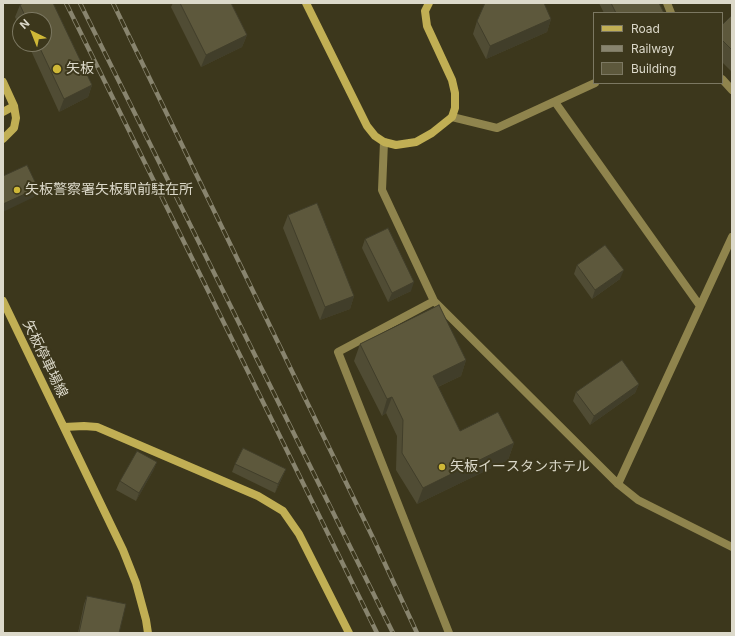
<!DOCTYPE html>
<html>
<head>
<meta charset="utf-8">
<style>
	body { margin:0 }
	#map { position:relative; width:735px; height:636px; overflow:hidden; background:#3c371c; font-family:Inter,sans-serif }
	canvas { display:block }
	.frame { position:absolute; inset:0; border:4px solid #dcd9ca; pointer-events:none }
	.legend { position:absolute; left:593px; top:12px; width:130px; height:72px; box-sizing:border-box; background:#3c371c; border:1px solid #7c7862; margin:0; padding:5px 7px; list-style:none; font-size:12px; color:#dcd9ca }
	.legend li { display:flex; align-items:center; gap:8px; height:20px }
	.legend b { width:20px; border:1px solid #7c7862 }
	.north { position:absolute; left:12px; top:12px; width:40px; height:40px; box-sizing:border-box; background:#3c371c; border:1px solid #7c7862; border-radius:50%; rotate:317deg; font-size:11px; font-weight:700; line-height:16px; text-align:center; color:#dcd9ca }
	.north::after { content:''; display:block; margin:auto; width:14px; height:18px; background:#cfb837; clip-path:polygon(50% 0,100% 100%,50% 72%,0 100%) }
</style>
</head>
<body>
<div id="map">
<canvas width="735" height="636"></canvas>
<div class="frame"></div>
<ul class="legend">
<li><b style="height:5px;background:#c1af54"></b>Road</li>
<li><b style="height:5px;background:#88846e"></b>Railway</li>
<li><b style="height:11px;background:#5d583c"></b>Building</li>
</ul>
<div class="north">N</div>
</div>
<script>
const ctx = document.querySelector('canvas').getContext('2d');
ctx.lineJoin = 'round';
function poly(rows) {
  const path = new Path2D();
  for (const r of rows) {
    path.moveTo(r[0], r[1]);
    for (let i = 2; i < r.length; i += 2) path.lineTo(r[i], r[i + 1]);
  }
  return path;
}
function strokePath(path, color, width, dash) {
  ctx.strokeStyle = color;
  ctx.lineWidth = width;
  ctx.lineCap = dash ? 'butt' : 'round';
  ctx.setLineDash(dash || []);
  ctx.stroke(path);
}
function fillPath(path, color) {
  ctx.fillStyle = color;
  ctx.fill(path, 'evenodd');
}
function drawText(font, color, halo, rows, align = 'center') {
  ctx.font = font + ' Inter,"Noto Sans JP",sans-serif';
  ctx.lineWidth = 4;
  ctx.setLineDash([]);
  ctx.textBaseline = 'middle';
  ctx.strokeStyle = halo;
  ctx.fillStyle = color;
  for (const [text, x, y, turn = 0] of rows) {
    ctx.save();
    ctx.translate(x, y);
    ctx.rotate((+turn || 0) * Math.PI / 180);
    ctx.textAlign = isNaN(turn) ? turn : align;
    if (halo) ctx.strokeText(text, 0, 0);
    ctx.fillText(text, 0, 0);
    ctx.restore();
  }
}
strokePath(poly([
	[667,3,671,13],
	[722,79,732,90],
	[555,102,700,306],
	[452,117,497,128,595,83],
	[384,142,382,190,434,301,618,484,638,500,732,547],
	[434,301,338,352,449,633],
	[618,484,732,237]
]), '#8f844d', 8);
strokePath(poly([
	[306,3,367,126,375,136,384,142,396,145,416,142,432,133,452,117,455,108,455,93,452,80,427,26,425,11,429,3],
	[3,82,14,106,16,118,14,128,3,139],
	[3,112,14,106],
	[3,301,123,550,136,583,146,620,148,633],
	[64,427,84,426,97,427,258,496,283,511,299,534,349,633]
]), '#c1af54', 8);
const rail = poly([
	[66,3,377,633],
	[80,3,393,633],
	[113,3,373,538,417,633]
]);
strokePath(rail, '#88846e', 4.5);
strokePath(rail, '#3c371c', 3, [9]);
fillPath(poly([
	[23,3,53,3,92,85,88,97,59,112,28,44,44,44,44,20,20,20,20,28,15,17,20,5],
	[173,3,231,3,247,35,242,47,201,67,171,7],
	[599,3,659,3,664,13,604,13],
	[732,15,732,72,722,62,722,25],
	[551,19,547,32,486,59,473,34,477,21],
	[288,215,354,296,350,309,320,320,283,228],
	[365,239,411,291,388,302,362,248],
	[577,265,620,279,592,299,574,274],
	[360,344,466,360,461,376,438,387,460,431,514,443,508,460,417,504,396,470,397,436,386,413,382,416,354,361],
	[639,384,635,393,590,425,573,401,576,392],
	[157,462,153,471,136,501,116,490,120,481],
	[235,464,286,469,282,478,275,493,232,472],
	[87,596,119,633,78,633,84,604]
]), '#504c34');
fillPath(poly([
	[551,19,547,32,486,59,490,46],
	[247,35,242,47,201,67,206,55],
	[92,85,88,97,59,112,64,99],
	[38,188,34,197,3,212,3,204],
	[624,270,620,279,592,299,595,290],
	[414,282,411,291,388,302,392,293],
	[354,296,350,309,320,320,325,307],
	[466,360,461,376,427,392,433,376],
	[639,384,635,393,590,425,594,416],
	[392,397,386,413,382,416,387,399],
	[514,443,508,460,417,504,423,488],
	[157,462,153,471,136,501,139,493],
	[286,469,282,478,275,493,278,484]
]), '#413e2a');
const building = poly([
	[23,3,53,3,92,85,64,99,38,44,44,44,44,20,27,20,20,5,23,3],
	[180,3,231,3,247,35,206,55,180,3],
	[485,3,544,3,551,19,490,46,477,21,485,3],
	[611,3,659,3,664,13,616,13,611,3],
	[732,15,732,50,722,40,722,25,732,15],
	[27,165,38,188,3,204,3,176,27,165],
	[317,203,354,296,325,307,288,215,317,203],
	[388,228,414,282,392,293,365,239,388,228],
	[605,245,624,270,595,290,577,265,605,245],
	[439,305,466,360,433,376,460,431,498,412,514,443,423,488,402,453,403,420,392,397,387,399,360,344,439,305],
	[622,360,639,384,594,416,576,392,622,360],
	[243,448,286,469,278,484,235,464,243,448],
	[137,451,157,462,139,493,120,481,137,451],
	[87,596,126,604,119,633,79,633,87,596]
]);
fillPath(building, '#5d583c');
strokePath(building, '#413e2a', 1);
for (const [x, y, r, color] of [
	[57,69,5,"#cfb837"],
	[17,190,4,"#cfb837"],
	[442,467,4,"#cfb837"]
]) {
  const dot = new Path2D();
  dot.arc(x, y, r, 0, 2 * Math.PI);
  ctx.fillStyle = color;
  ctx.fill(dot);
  strokePath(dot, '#3c371c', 1.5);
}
drawText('14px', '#dcd9ca', '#3c371c', [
	["矢板",66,69],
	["矢板警察署矢板駅前駐在所",25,190],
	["矢板イースタンホテル",450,467]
], 'left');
drawText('14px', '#dcd9ca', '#3c371c', [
	["矢板停車場線",45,359,64]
]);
</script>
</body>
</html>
